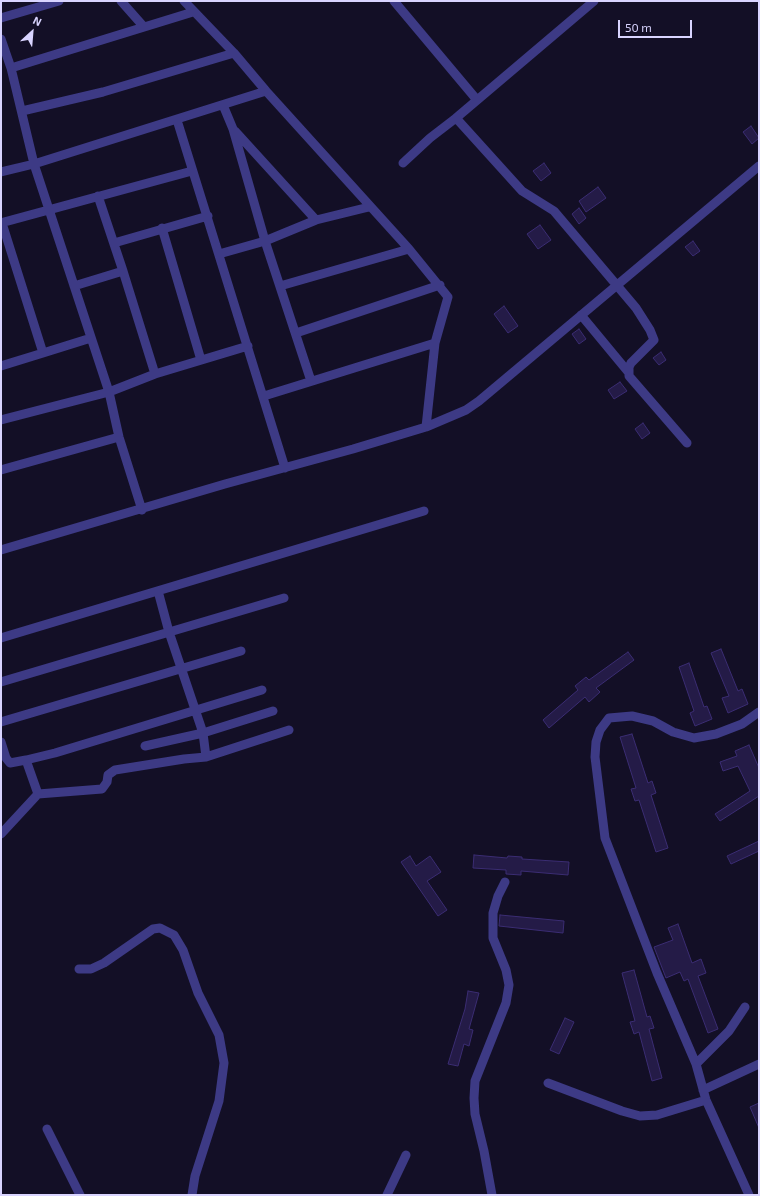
<!DOCTYPE html>
<html>
<head>
<meta charset="utf-8">
<style>
	body { margin:0 }
	#map { position:relative; width:760px; height:1196px; overflow:hidden; background:#130f26; font-family:"Exo 2",sans-serif }
	canvas { display:block }
	.frame { position:absolute; inset:0; border:2px solid #d9d4ff; pointer-events:none }
	.north { position:absolute; left:12px; top:12px; width:40px; height:40px; -webkit-text-stroke:3px #130f26; paint-order:stroke; rotate:26deg; font-size:11px; font-weight:700; line-height:16px; text-align:center; color:#d9d4ff }
	.north::after { content:''; display:block; margin:auto; width:14px; height:18px; background:#d9d4ff; clip-path:polygon(50% 0,100% 100%,50% 72%,0 100%) }
	.scale { position:absolute; left:618px; top:20px; width:74px; height:18px; box-sizing:border-box; border:2px solid #d9d4ff; border-top:0; padding-left:5px; font-size:12px; line-height:14px; white-space:nowrap; color:#d9d4ff; -webkit-text-stroke:3px #130f26; paint-order:stroke }
</style>
</head>
<body>
<div id="map">
<canvas width="760" height="1196"></canvas>
<div class="frame"></div>
<div class="north">N</div>
<div class="scale">50 m</div>
</div>
<script>
const ctx = document.querySelector('canvas').getContext('2d');
ctx.lineJoin = 'round';
function fillPath(path, color) {
  ctx.fillStyle = color;
  ctx.fill(path, 'evenodd');
}
function poly(rows) {
  const path = new Path2D();
  for (const r of rows) {
    path.moveTo(r[0], r[1]);
    for (let i = 2; i < r.length; i += 2) path.lineTo(r[i], r[i + 1]);
  }
  return path;
}
function strokePath(path, color, width, dash) {
  ctx.strokeStyle = color;
  ctx.lineWidth = width;
  ctx.lineCap = dash ? 'butt' : 'round';
  ctx.setLineDash(dash || []);
  ctx.stroke(path);
}
const building = poly([
	[751,126,759,138,752,144,743,132,751,126],
	[544,163,551,173,541,181,533,171,544,163],
	[598,187,606,198,586,212,579,201,598,187],
	[579,208,586,218,579,224,572,214,579,208],
	[540,225,551,240,538,249,527,234,540,225],
	[693,241,700,251,693,256,685,247,693,241],
	[504,306,518,326,508,333,494,314,504,306],
	[579,329,586,339,579,344,572,334,579,329],
	[661,352,666,360,659,365,653,358,661,352],
	[620,382,627,391,614,399,608,390,620,382],
	[643,423,650,433,642,439,635,429,643,423],
	[721,649,738,691,742,689,748,704,728,713,722,698,729,696,711,653,721,649],
	[628,652,634,660,596,688,600,692,589,702,585,697,549,728,543,720,578,690,575,686,586,677,589,680,628,652],
	[689,663,704,707,707,706,712,719,695,726,690,713,694,711,679,667,689,663],
	[632,734,648,783,652,781,656,793,651,795,668,848,656,852,639,800,635,801,631,789,636,788,620,737,632,734],
	[749,745,759,768,759,796,720,821,715,814,750,791,738,766,723,771,720,762,737,756,735,751,749,745],
	[759,841,759,851,731,864,727,856,759,841],
	[474,855,507,858,508,856,522,857,522,859,569,862,568,875,521,871,521,875,506,874,506,870,473,868,474,855],
	[410,856,416,866,430,856,441,872,427,881,447,910,438,916,401,862,410,856],
	[500,915,564,921,563,933,499,926,500,915],
	[678,924,692,963,701,959,706,973,698,976,718,1029,708,1033,688,979,684,981,680,972,666,978,654,947,673,940,668,928,678,924],
	[634,970,647,1017,650,1016,654,1028,649,1029,662,1078,652,1081,639,1032,634,1034,630,1022,635,1021,622,973,634,970],
	[468,991,479,993,469,1029,473,1030,469,1046,464,1044,458,1066,448,1064,465,1009,468,991],
	[565,1018,574,1022,559,1054,550,1050,565,1018],
	[759,1103,759,1128,750,1107,759,1103]
]);
fillPath(building, '#241b47');
strokePath(building, '#3b2d73', 1);
strokePath(poly([
	[121,1,144,27],
	[184,1,234,53,266,91,409,249,448,297,435,343,426,427],
	[394,1,477,100],
	[594,1,456,118,522,191,554,211,636,308,650,330,654,340,631,363,629,367,629,376,687,443],
	[1,18,59,1],
	[1,39,11,68,34,164,1,172],
	[11,68,193,12],
	[223,105,233,129,265,241,311,381],
	[22,111,103,92,234,53],
	[177,120,285,468],
	[235,131,316,220],
	[403,163,430,138,456,118],
	[1,223,192,171],
	[2,223,43,353,91,338],
	[162,228,201,360],
	[114,243,208,216],
	[219,254,265,241,316,220,369,207],
	[123,271,155,374],
	[74,286,123,271,98,196],
	[280,286,409,249],
	[581,315,629,373],
	[296,333,440,285],
	[1,366,43,353],
	[264,396,435,343],
	[1,420,109,392,155,374,248,346],
	[1,470,119,437],
	[142,510,119,437,109,392,34,164,266,91],
	[1,550,225,484,353,449,426,427,466,410,479,401,759,166],
	[158,591,169,632,203,733,206,757],
	[1,638,424,511],
	[1,682,284,598],
	[1,722,241,651],
	[1,742,6,758,10,763,26,760,38,794,1,834],
	[145,746,203,733,273,711],
	[26,760,55,753,262,690],
	[38,794,102,789,107,782,108,775,115,770,184,759,206,757,289,730],
	[79,969,91,969,104,963,153,929,160,928,174,935,183,950,198,993,219,1035,224,1063,219,1101,195,1176,192,1195],
	[696,1064,729,1031,745,1007],
	[548,1083,622,1111,640,1116,657,1115,706,1100],
	[703,1090,759,1064],
	[47,1129,80,1195],
	[387,1195,406,1155],
	[492,1195,484,1151,475,1114,474,1098,475,1081,506,1003,509,985,506,970,493,938,493,913,498,896,505,882],
	[749,1195,706,1100,696,1064,657,973,605,838,595,757,596,742,600,730,609,718,632,716,653,721,673,732,694,738,716,734,742,724,759,712]
]), '#3d3a85', 9);
</script>
</body>
</html>
